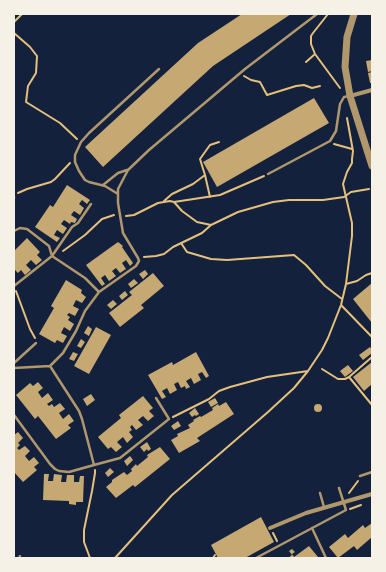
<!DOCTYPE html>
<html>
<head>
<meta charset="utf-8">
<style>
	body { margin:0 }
	#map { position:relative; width:386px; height:572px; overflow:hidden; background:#14213d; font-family:Roboto,sans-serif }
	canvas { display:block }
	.frame { position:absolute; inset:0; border:15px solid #f6f1e7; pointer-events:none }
</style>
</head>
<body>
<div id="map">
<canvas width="386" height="572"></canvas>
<div class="frame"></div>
</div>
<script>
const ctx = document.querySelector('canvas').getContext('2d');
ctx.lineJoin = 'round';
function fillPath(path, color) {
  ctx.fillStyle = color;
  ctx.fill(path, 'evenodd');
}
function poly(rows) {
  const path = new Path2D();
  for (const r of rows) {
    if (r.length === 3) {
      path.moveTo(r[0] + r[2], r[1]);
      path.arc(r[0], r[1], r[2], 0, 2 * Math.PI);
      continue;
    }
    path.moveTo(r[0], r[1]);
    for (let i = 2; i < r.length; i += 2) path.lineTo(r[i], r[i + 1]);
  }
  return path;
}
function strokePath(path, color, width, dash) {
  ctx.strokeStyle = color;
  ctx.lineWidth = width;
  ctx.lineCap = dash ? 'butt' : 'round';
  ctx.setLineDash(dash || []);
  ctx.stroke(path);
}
fillPath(poly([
	[242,14,291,14,213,66,103,167,85,147,198,43],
	[372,60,372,71,368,72,366,61],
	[372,72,372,83,370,83,368,73],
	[314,98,329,123,217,187,203,162],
	[67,185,90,200,87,204,82,200,79,204,84,208,80,215,74,211,71,215,77,219,75,223,71,222,70,224,64,220,61,224,67,228,63,234,57,230,54,235,60,238,57,242,35,227,50,205,53,207],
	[27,238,40,252,37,255,42,260,36,265,31,260,26,265,31,270,25,275,21,270,18,273,15,270,14,271,14,251],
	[118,242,123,246,122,247,133,263,130,266,126,260,122,263,126,269,120,273,116,268,112,271,116,276,109,281,105,275,101,278,105,284,102,286,86,265],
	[145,270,148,274,143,279,139,274],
	[153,273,164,286,141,305,144,308,120,327,109,313,132,295,129,292],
	[134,279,138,283,131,288,128,284],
	[66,280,82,290,81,293,86,297,82,303,76,300,73,306,79,309,75,316,69,313,67,315,70,317,68,320,74,324,70,331,64,327,61,333,67,336,63,343,57,340,55,343,39,334,54,308,51,306],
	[372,283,372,323,353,299],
	[125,291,128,295,122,300,119,296],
	[113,300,117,304,111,309,107,305],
	[88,326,92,329,89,336,84,333],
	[96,327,111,335,89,374,74,366],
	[81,339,85,342,81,348,77,346],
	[370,347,372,350,372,353,363,360,359,355],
	[73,352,78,354,74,361,69,359],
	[196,352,209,376,206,378,202,372,198,374,201,380,194,384,191,378,186,381,190,387,186,389,185,386,181,388,178,382,174,384,177,390,170,394,167,388,162,391,166,397,162,399,148,375,172,362,173,365],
	[372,362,372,384,364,391,353,377],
	[348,365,353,371,345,377,340,371],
	[38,382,43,388,38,392,42,398,48,393,53,400,47,404,49,406,52,404,54,407,60,403,65,409,59,413,63,419,69,414,74,421,68,425,71,428,56,439,38,416,35,419,16,395,30,383,33,386],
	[91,394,95,400,87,406,83,399],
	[143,396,153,408,149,411,154,416,148,421,143,416,138,420,143,425,136,430,132,425,130,427,132,430,129,432,133,437,127,443,123,437,117,442,122,447,116,452,111,447,108,449,98,437,121,418,119,415],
	[215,398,218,403,211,407,208,402],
	[226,402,234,414,197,438,200,441,179,453,171,440,178,436,177,434,190,428,188,425,194,421,193,420,200,416,201,417,213,410,212,408,218,404,219,406],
	[318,408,4],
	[195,408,199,414,196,416,195,415,192,417,189,413],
	[178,421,181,426,174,430,171,426],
	[18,432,23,438,18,443,20,445,17,448,19,450,25,446,30,451,25,456,29,461,34,457,39,463,34,467,37,470,23,482,14,472,14,435],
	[147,442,151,449,148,451,147,449,144,452,140,447],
	[160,447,170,459,135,487,133,485,116,498,106,487,112,482,112,480,124,472,127,475,132,471,131,469,136,464,137,466,148,457,147,455],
	[130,456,133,460,127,466,124,461],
	[110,468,114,472,108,477,105,473],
	[44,474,49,474,48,481,53,481,54,474,62,475,61,482,66,482,67,475,74,475,74,482,79,482,80,476,84,476,83,502,76,502,76,505,69,504,69,501,43,500],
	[261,517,274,542,245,558,218,558,211,545],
	[372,523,372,537,357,550,354,546,338,558,329,547,345,534,348,538,363,525,365,528],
	[309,546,318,557,316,558,288,558,292,555,289,551,292,549,295,552,292,554,294,557]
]), '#c6a872');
strokePath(poly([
	[328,14,313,33,311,36,311,44,315,54,340,88],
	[14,22,22,14],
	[14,33,30,47,37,56,36,73,28,86,26,102,60,123,77,139],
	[306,62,315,54],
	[244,76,251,80,260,82,267,95,296,86,304,85,312,88,320,86],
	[334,144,352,149],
	[205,175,210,197],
	[18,193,27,189,51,182,55,179,70,163],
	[164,201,172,194,193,184,205,175,200,159,210,145,219,142],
	[174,202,220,195,264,176],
	[126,216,134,215,158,203,170,201,174,202,182,211,197,222,211,225],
	[181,243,187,252,211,259,227,260,294,255,306,265,325,286,342,299],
	[63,251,85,235,102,219,114,215],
	[144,257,156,256,164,254,173,247,202,233,211,225,238,212,273,202,289,200,323,200,344,197,351,192,369,189],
	[346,284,357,281,366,275,372,273],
	[16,291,30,329,35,338],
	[341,305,372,337],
	[322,369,338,379,345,379,349,377,372,357],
	[349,377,372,405],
	[173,417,209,399,219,391,230,387,267,377,308,371],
	[349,493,358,481],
	[350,509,361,505],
	[273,533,277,541],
	[90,558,84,542,84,530,92,491,95,473,95,470],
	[115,558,172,495,268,412,294,388,308,371,322,350,328,338,341,305,346,284,352,236,352,223,343,184,347,172,352,163,352,159,353,151,347,118],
	[213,558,215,555]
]), '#e5c07b', 2);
strokePath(poly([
	[268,174,330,141,336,131,340,104,344,97,349,96],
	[103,185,118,173,127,170],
	[118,194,105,186,89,182,85,180,79,171,75,162,75,155,81,142,89,133,159,69],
	[14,198,14,197],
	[14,231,20,228,27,229,49,246,52,256,85,278,99,292],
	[14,286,52,256,72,227,78,223,91,204],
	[14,363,36,343],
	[14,368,50,366,63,353,76,331,85,311,99,292,136,266,139,261,138,258,123,233,118,203,118,189,128,170,149,150,245,69,317,14],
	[14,415,50,464,55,469,59,471,69,472,94,465,82,419,79,411,50,366],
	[94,465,120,458,169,419,156,398],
	[360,476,372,472],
	[320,493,324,507],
	[312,528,326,558],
	[19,558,20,556],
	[256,558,346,510,339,488]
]), '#b1986c', 2.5);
strokePath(poly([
	[350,96,372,90],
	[270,528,306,513,372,494]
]), '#b1986c', 4);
strokePath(poly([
	[354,14,347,37,345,67,350,96,372,166]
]), '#b1986c', 7);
</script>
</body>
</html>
